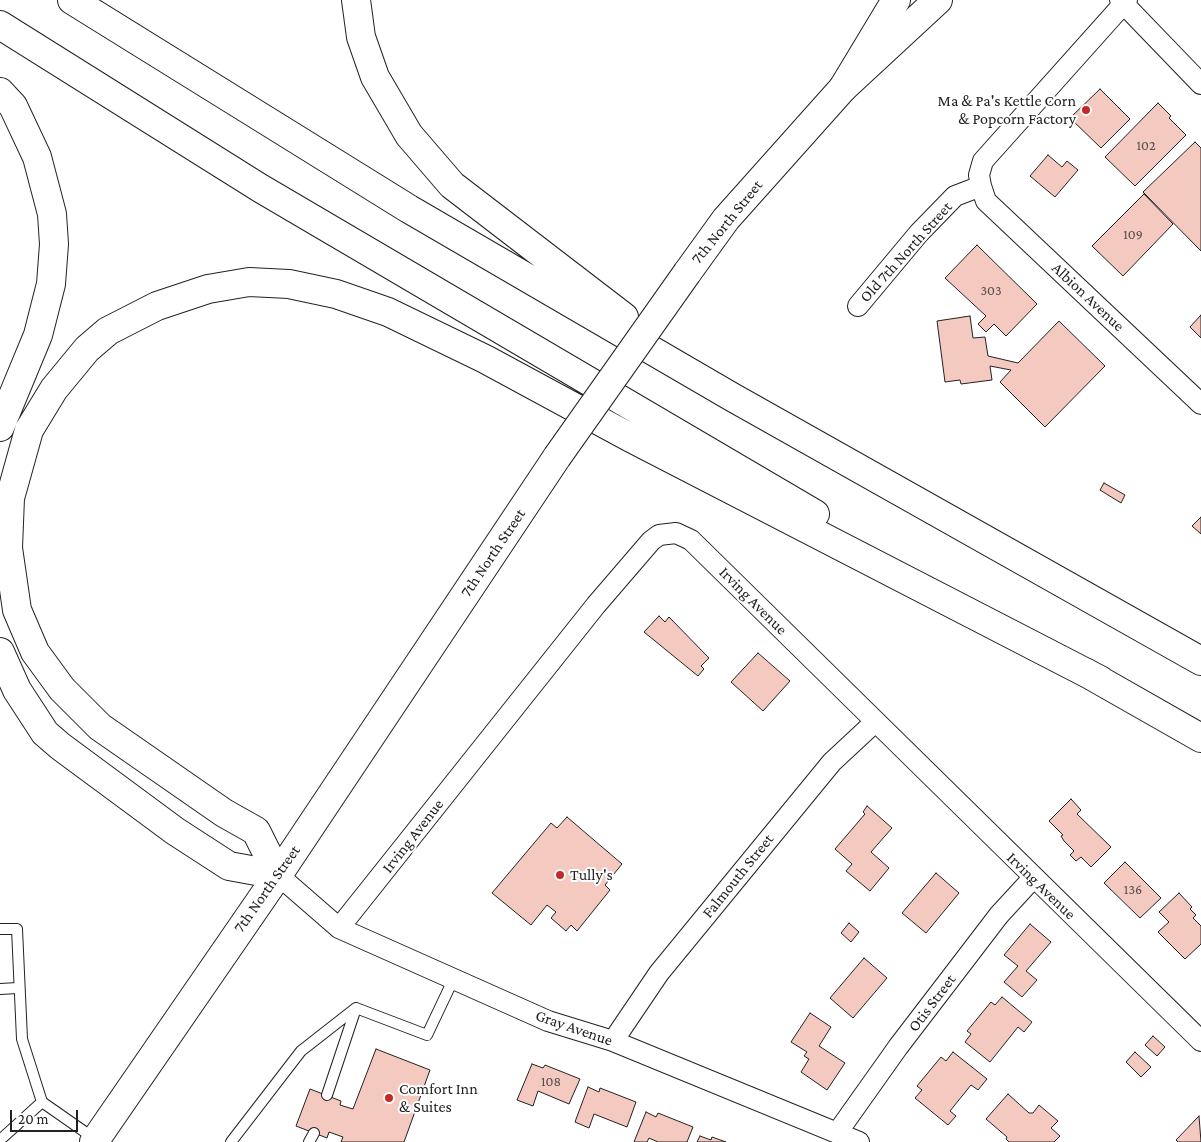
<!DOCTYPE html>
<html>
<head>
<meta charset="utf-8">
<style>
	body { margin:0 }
	#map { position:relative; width:1201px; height:1142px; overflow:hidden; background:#fff; font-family:"Crimson Pro",serif }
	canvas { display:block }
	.scale { position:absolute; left:10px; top:1110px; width:68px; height:22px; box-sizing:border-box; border:2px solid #222; border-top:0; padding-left:6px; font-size:15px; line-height:18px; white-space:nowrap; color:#222; -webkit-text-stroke:4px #fff; paint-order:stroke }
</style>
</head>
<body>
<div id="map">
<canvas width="1201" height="1142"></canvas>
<div class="scale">20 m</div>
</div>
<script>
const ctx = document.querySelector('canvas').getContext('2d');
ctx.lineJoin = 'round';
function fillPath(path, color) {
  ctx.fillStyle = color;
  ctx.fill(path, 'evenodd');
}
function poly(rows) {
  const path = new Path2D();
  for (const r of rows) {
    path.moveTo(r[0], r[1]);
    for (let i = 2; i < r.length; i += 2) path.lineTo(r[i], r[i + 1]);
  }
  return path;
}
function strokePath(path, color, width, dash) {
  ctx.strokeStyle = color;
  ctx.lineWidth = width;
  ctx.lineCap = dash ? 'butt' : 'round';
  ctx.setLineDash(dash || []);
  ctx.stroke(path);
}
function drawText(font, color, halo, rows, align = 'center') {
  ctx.font = font + ' "Crimson Pro",serif';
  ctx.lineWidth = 4;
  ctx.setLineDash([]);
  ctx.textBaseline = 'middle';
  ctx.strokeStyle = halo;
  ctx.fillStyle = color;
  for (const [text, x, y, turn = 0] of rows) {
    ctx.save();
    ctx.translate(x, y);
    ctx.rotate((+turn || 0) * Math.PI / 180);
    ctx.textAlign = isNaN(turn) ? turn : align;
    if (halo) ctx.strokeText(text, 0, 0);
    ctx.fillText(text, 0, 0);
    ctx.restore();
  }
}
const building = poly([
	[1100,89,1130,119,1101,148,1070,118,1100,89],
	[1158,103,1171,116,1169,118,1186,135,1135,186,1105,157,1158,103],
	[1195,142,1201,148,1201,251,1143,192,1195,142],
	[1048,155,1062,167,1067,161,1078,170,1055,197,1030,176,1048,155],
	[1144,194,1173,224,1123,276,1092,246,1144,194],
	[977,245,1037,304,1006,336,994,324,986,332,978,324,986,316,945,278,977,245],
	[1201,315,1201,338,1190,327,1201,315],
	[970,316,973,338,985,337,988,356,1018,363,1059,321,1105,366,1045,427,1000,382,1011,370,990,366,992,380,961,384,960,380,945,382,937,321,970,316],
	[1104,483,1125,495,1121,503,1100,490,1104,483],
	[1201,517,1201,534,1192,526,1201,517],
	[659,616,665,622,669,617,709,658,701,666,704,669,698,676,644,632,659,616],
	[758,653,790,681,763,711,731,682,758,653],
	[1071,799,1081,810,1077,814,1111,847,1091,867,1081,857,1076,861,1070,855,1074,851,1064,841,1061,836,1063,835,1049,821,1071,799],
	[867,806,892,828,871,852,889,868,870,891,846,871,852,864,835,849,865,814,863,812,867,806],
	[567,817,622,864,605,885,610,890,577,931,571,925,566,931,551,918,556,912,547,905,531,925,492,893,551,823,557,828,567,817],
	[1125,862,1161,898,1140,918,1104,883,1125,862],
	[936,873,959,893,926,933,902,913,936,873],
	[1179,893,1192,907,1190,909,1196,915,1193,918,1201,926,1201,944,1185,959,1158,932,1169,922,1159,912,1179,893],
	[849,923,859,932,851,942,841,933,849,923],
	[1030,924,1051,942,1026,971,1037,980,1022,997,1004,982,1018,966,1004,955,1030,924],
	[864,958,887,978,853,1018,830,998,864,958],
	[1002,997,1032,1022,1024,1032,1018,1027,990,1062,965,1042,971,1034,967,1031,991,1002,995,1005,1002,997],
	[810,1013,831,1027,819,1046,845,1063,827,1090,801,1072,809,1059,804,1056,807,1052,791,1042,810,1013],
	[1153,1036,1165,1047,1157,1056,1145,1045,1153,1036],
	[376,1049,430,1070,404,1142,341,1142,343,1137,329,1132,327,1138,296,1126,310,1089,341,1101,340,1105,353,1109,376,1049],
	[953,1052,987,1079,978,1090,971,1085,950,1111,956,1116,948,1125,915,1098,922,1090,917,1086,941,1057,946,1061,953,1052],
	[1135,1052,1151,1067,1141,1077,1126,1062,1135,1052],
	[532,1064,543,1068,545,1065,580,1079,569,1104,538,1091,533,1106,517,1100,532,1064],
	[588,1087,599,1092,600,1088,636,1102,627,1127,594,1114,589,1128,575,1122,588,1087],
	[1008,1094,1029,1113,1033,1113,1039,1105,1058,1121,1051,1128,1060,1136,1054,1142,1009,1142,1006,1139,1007,1137,986,1119,1008,1094],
	[646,1112,656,1117,658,1113,693,1127,687,1142,658,1142,649,1138,647,1142,634,1142,646,1112],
	[1199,1116,1201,1142,1178,1142,1176,1140,1199,1116],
	[700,1136,711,1140,712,1137,726,1142,697,1142,700,1136]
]);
fillPath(building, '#f3c9c0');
strokePath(building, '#222', 1);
const lane = poly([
	[0,929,17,929,22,1039,42,1102,0,1140],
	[0,989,18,988],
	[327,1095,356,1008],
	[42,1102,95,1139],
	[231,1142,301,1051,356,1008,427,1035,454,978],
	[309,1142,314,1133]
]);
const street = poly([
	[1120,0,1201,84],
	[1127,0,983,161,979,175,981,186,986,201,1201,404],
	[858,306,919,233,955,196,981,186],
	[278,875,339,928,548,1021,613,1041,859,1142],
	[339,928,596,605,651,541,659,535,676,533,691,540,1201,1041],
	[613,1041,659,973,832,762,875,722],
	[837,1133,898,1047,999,915,1033,878]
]);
const secondary = poly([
	[687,273,726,219,843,88,938,0],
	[94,1142,278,875,557,457]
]);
const highway = poly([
	[72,0,409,209,732,397,1201,661],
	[356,0,361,37,375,77,409,135,452,185,624,317],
	[0,25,260,188,815,514],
	[843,88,896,0],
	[0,92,13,106,37,157,52,214,54,244,51,284,38,335,0,427],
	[0,652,17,690,45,733,60,746,175,831,229,866,278,875],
	[1085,672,1201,738],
	[278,875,256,831,224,813,100,727,62,689,35,652,17,610,8,548,10,498,29,430,54,389,87,349,108,331,157,306,208,289,249,282,289,284,336,294,388,312,485,359,631,438,1100,680]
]);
strokePath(lane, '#222', 12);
strokePath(street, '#222', 22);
strokePath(secondary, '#222', 30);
strokePath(highway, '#222', 30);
strokePath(lane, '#fff', 10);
strokePath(street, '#fff', 20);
strokePath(secondary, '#fff', 28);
strokePath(highway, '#fff', 28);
const secondaryBridge = poly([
	[557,457,687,273]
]);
strokePath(secondaryBridge, '#222', 30, []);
strokePath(secondaryBridge, '#fff', 28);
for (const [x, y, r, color] of [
	[1086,110,5,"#c62828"],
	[560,875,5,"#c62828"],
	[389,1098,5,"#c62828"]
]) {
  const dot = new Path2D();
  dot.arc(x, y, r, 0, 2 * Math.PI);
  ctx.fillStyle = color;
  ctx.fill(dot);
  strokePath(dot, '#fff', 2);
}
drawText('14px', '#564c4a', null, [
	["102",1146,146],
	["109",1133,235],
	["303",991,291],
	["136",1133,890],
	["108",551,1082]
]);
drawText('16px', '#222', '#fff', [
	["Ma & Pa's Kettle Corn",1076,101,"right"],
	["& Popcorn Factory",1076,119,"right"],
	["Tully's",570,875],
	["Comfort Inn",399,1089],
	["& Suites",399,1107]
], 'left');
drawText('16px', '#222', '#fff', [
	["7th North Street",727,222,-51],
	["Old 7th North Street",906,252,-48],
	["Albion Avenue",1088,297,43],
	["7th North Street",493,553,-56],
	["Irving Avenue",753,601,45],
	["Irving Avenue",413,836,-52],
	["Falmouth Street",738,876,-51],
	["Irving Avenue",1041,886,44],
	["7th North Street",267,889,-55],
	["Otis Street",932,1003,-53],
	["Gray Avenue",574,1028,19]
]);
</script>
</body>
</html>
